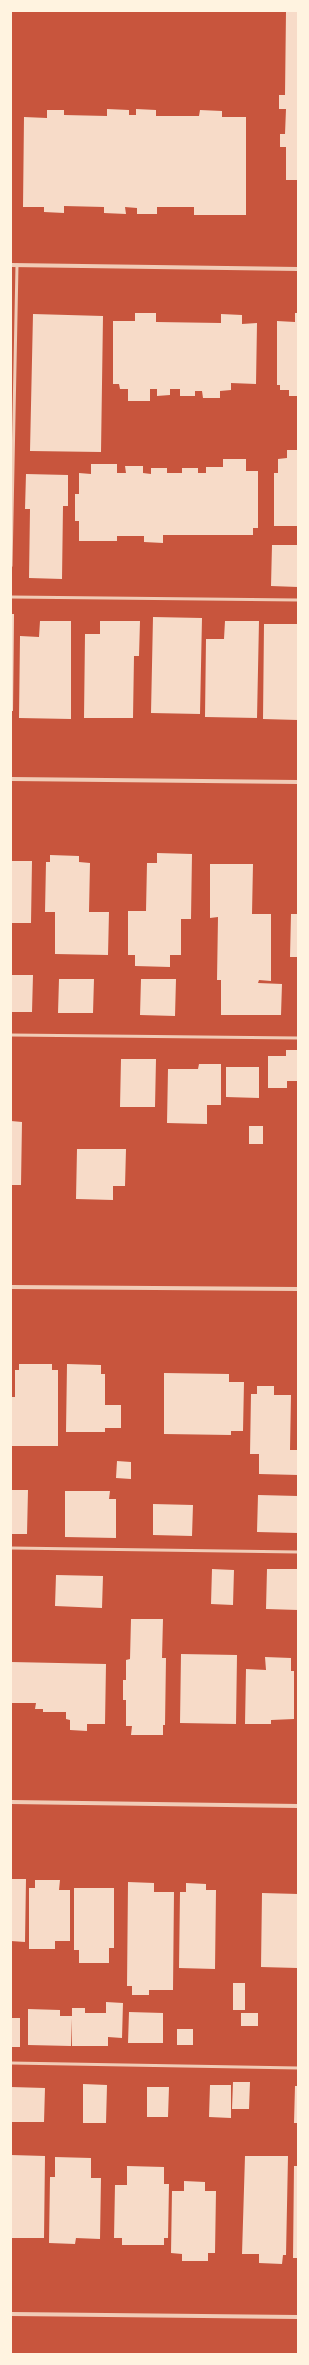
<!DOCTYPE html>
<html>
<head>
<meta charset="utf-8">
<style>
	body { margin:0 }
	#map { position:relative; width:309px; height:2365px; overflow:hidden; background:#c8553d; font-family:"Times New Roman",serif }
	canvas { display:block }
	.frame { position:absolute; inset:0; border:12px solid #fff3e0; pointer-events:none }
</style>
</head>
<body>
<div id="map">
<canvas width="309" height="2365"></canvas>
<div class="frame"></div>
</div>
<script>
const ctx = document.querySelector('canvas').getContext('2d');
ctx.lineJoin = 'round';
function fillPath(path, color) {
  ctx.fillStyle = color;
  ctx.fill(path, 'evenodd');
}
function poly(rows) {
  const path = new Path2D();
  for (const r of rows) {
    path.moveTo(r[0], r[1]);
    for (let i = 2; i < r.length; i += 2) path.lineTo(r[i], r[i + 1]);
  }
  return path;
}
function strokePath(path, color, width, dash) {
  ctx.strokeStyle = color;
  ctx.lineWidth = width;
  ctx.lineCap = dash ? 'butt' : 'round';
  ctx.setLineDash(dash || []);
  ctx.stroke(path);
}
fillPath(poly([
	[286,11,298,11,298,180,286,180,286,147,280,147,280,134,285,134,286,109,279,109,279,95,285,95],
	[107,109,129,110,129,115,136,115,136,109,156,110,156,116,199,116,200,110,222,111,222,117,246,117,246,215,194,215,194,207,157,207,157,214,137,214,137,208,125,207,126,214,104,213,104,207,64,206,64,213,44,212,44,207,23,207,24,117,47,118,47,110,64,110,64,115,107,116],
	[135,313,156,313,156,322,221,323,221,314,242,315,242,324,257,323,256,384,231,383,231,390,220,391,220,398,203,398,202,391,195,391,195,396,180,396,180,389,170,389,170,395,157,396,157,389,150,389,150,401,128,401,128,389,120,389,119,384,113,384,113,321,135,321],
	[295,313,298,313,298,396,289,396,289,390,280,390,280,385,277,385,277,321,295,322],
	[33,314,103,316,101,452,30,451],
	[287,450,298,450,298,526,274,526,274,473,278,473,278,459,287,458],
	[223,459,246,459,246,471,258,471,258,528,253,528,253,535,163,535,163,543,144,542,144,536,117,536,117,541,79,541,79,521,75,521,75,494,79,494,79,473,91,474,91,464,117,464,117,473,126,473,125,466,143,466,143,473,151,474,151,468,167,468,167,473,182,473,182,468,198,468,198,473,206,473,206,467,223,467],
	[26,474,68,475,68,506,63,506,62,579,29,578,30,509,25,509],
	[272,545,298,545,298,587,271,586],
	[11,614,14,614,13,711,11,711],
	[153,617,202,618,200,714,151,713],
	[40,621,71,621,71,719,19,718,20,636,39,637],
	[100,621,140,621,139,656,134,656,133,718,84,718,85,634,100,634],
	[225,621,259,621,257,718,205,717,206,639,224,639],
	[264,624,298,624,298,720,263,719],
	[157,853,192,854,191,919,181,919,181,955,170,955,170,967,135,966,135,955,128,955,128,911,146,911,147,863,157,863],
	[50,855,79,856,79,862,90,863,89,912,109,912,108,955,55,954,55,912,45,912,46,862,50,862],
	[11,861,32,861,31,923,11,923],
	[210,864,253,864,252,914,271,914,271,981,259,980,258,983,282,984,281,1015,221,1015,221,980,217,980,218,917,210,918],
	[291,914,298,914,298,957,290,957],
	[11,975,33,975,32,1012,11,1012],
	[59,979,94,979,93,1013,58,1013],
	[141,979,176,979,175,1016,140,1015],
	[286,1050,298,1050,298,1081,287,1081,287,1088,268,1088,268,1056,286,1056],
	[121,1059,156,1059,155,1107,120,1107],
	[199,1064,221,1064,221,1105,207,1105,207,1124,167,1123,168,1069,198,1069],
	[226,1067,259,1067,259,1098,226,1097],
	[11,1121,22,1122,21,1185,11,1185],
	[249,1126,263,1126,263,1144,249,1144],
	[77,1149,126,1149,125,1186,113,1186,113,1200,76,1199],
	[19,1364,52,1364,52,1370,58,1370,58,1446,11,1446,11,1397,15,1397,15,1370,19,1370],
	[67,1364,101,1365,101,1374,105,1374,105,1405,121,1405,121,1428,105,1428,105,1432,66,1432],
	[164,1373,229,1374,229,1382,244,1382,243,1431,231,1431,231,1435,164,1434],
	[257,1386,274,1386,274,1395,291,1395,290,1450,298,1450,298,1475,259,1474,259,1454,250,1454,251,1394,257,1394],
	[117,1461,131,1462,131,1479,116,1478],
	[11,1490,28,1490,27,1534,11,1534],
	[65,1491,110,1491,109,1499,116,1499,116,1538,65,1537],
	[258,1495,298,1496,298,1533,257,1532],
	[153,1504,193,1505,192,1536,153,1535],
	[212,1569,234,1570,233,1605,211,1604],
	[267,1569,298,1569,298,1610,266,1609],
	[56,1575,103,1576,102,1608,55,1606],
	[131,1619,163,1619,162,1658,166,1658,165,1725,163,1725,163,1735,131,1735,132,1726,126,1726,126,1700,123,1700,123,1680,126,1680,126,1660,130,1659],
	[181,1654,237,1655,236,1724,180,1723],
	[265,1657,291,1658,291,1671,294,1671,294,1719,271,1720,271,1724,245,1724,246,1669,266,1670],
	[11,1662,106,1664,105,1724,87,1724,87,1731,70,1730,70,1720,66,1719,66,1712,43,1712,43,1709,35,1709,36,1703,11,1703],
	[11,1879,26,1879,25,1942,11,1941],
	[35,1880,60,1880,59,1890,70,1890,70,1941,55,1941,55,1949,29,1949,29,1888,35,1888],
	[128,1882,154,1883,154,1892,174,1892,173,1990,149,1990,149,1995,132,1995,132,1986,127,1986],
	[186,1883,206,1884,206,1890,216,1890,215,1969,179,1968,180,1892,186,1892],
	[74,1888,114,1888,114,1948,109,1948,109,1963,79,1963,79,1950,74,1950],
	[262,1893,298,1894,297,1968,261,1967],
	[233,1983,245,1983,245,2010,233,2010],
	[106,2002,123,2003,122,2038,108,2037,108,2046,72,2046,72,2018,71,2046,28,2045,28,2009,60,2010,60,2016,72,2016,72,2008,85,2008,85,2013,106,2013],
	[129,2012,163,2013,163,2043,128,2043],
	[241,2013,258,2013,258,2026,241,2026],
	[11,2018,20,2018,20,2047,11,2047],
	[177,2029,193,2029,193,2045,177,2045],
	[233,2082,250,2082,249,2109,232,2109],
	[83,2084,107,2085,106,2123,83,2123],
	[210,2085,231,2085,231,2118,209,2117],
	[295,2086,298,2086,298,2123,294,2123],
	[11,2087,45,2088,44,2122,11,2122],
	[147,2087,169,2087,168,2117,147,2117],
	[11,2155,45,2156,44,2238,11,2238],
	[245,2156,288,2156,286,2255,283,2255,282,2264,259,2263,259,2254,242,2254],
	[55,2157,91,2158,91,2178,101,2178,100,2239,76,2238,75,2244,49,2243,50,2177,55,2177],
	[127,2166,164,2167,164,2184,169,2184,168,2238,164,2238,164,2245,122,2245,122,2238,114,2238,115,2185,127,2185],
	[294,2166,298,2166,298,2258,293,2258],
	[184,2181,205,2182,205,2191,216,2191,215,2253,208,2253,208,2261,182,2261,182,2254,171,2253,172,2191,184,2191]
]), '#f7dbc8');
strokePath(poly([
	[11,566,17,265],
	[11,597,298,600],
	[11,1035,298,1038],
	[11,1548,298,1552],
	[11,2063,298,2068]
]), '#f1ccb7', 3);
strokePath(poly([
	[11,265,298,269],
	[11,779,298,782],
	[11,1287,298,1289],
	[11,1802,298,1806],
	[11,2314,298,2317]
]), '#f1ccb7', 4);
</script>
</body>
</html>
